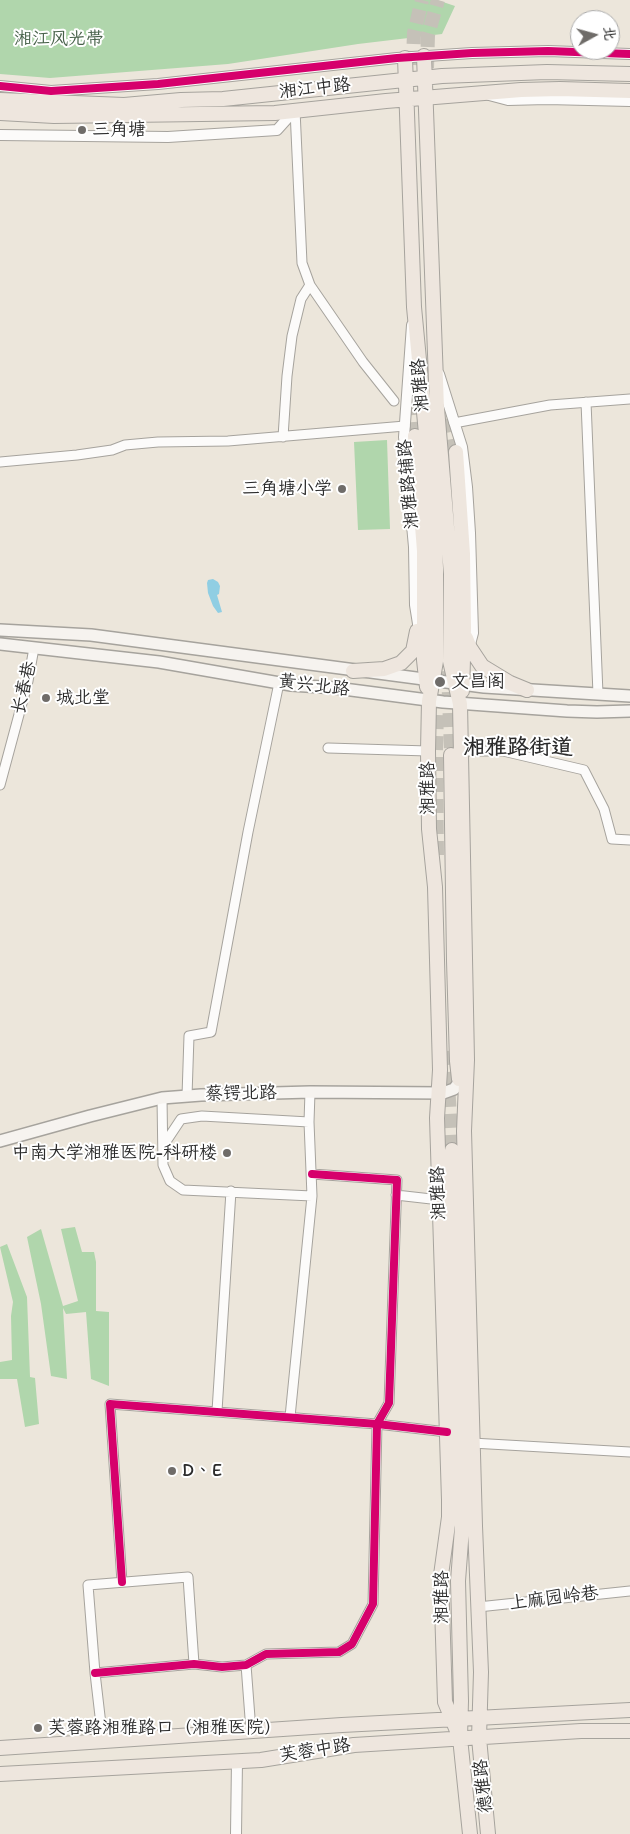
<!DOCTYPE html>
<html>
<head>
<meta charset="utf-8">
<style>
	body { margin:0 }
	#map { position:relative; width:630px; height:1834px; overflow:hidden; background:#ece6db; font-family:Itim,"LXGW WenKai TC",sans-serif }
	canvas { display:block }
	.north { position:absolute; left:570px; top:10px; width:50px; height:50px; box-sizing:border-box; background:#fff; border:1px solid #aaa; border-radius:50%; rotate:83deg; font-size:14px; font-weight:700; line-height:20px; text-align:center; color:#2b2b2b }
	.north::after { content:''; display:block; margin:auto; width:18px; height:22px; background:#6f6c69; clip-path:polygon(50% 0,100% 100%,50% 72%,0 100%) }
</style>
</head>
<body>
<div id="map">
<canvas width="630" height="1834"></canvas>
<div class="north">北</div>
</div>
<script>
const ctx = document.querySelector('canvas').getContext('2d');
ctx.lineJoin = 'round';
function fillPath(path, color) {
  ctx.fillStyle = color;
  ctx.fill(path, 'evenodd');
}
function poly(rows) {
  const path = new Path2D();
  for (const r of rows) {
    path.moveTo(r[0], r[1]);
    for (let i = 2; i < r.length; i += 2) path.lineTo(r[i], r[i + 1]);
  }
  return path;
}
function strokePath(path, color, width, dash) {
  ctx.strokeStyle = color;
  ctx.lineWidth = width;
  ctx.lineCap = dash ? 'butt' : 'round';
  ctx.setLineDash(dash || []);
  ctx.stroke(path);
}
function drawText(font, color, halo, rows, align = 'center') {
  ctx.font = font + ' Itim,"LXGW WenKai TC",sans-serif';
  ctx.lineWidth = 4;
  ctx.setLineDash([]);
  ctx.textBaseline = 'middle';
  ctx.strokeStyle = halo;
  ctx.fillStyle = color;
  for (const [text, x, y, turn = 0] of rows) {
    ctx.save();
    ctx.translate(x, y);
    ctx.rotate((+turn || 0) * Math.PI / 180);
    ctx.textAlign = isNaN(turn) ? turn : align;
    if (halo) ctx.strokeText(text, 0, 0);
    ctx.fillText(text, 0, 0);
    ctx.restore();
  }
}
fillPath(poly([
	[0,0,437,0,455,6,442,34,358,44,228,64,50,78,0,74],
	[387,440,390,529,358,530,354,442],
	[75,1227,82,1252,94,1252,96,1262,96,1311,109,1312,109,1386,91,1379,86,1312,66,1314,63,1308,67,1379,51,1376,41,1304,27,1237,41,1229,63,1306,78,1301,61,1229],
	[7,1244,27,1297,30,1377,35,1378,39,1424,25,1427,17,1379,0,1379,0,1362,12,1360,11,1316,13,1302,0,1247]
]), '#b0d6ac');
fillPath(poly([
	[213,579,218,582,220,586,219,594,217,595,222,612,218,613,213,606,208,593,207,583,208,580]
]), '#90cee3');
strokePath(poly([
	[427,68,428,35,438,0],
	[412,86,414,33,422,0],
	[414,359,413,406,415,436],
	[450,418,456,452],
	[448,671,451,751],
	[437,855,436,750,438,671],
	[446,1051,452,1150]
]), '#c5c1b8', 14, [14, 7]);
const minor = poly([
	[295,110,302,263,310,285,363,362,394,401],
	[586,402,598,694],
	[454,423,550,405,630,399],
	[283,437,287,376,292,336,301,299,310,285],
	[0,462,77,455,112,450,125,445,158,442,228,441,405,426],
	[328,748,428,751],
	[460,751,503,751,584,770,604,809,612,839,630,840],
	[0,785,28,681,34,648],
	[187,1096,189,1036,211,1032,248,832,279,683],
	[162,1098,163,1165,170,1181,183,1190,312,1196],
	[163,1146,181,1119,202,1116,309,1122],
	[396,1195,440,1200],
	[217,1411,231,1191],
	[290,1417,312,1196,309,1122,310,1092],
	[472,1443,630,1452],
	[122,1582,110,1404,377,1424,447,1432],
	[478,1607,630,1591],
	[246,1665,251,1731],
	[95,1673,194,1664,222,1667,246,1665,266,1654,339,1652,352,1644,373,1604,377,1424,389,1403,397,1180,312,1174],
	[103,1742,95,1673,88,1585,188,1577,194,1664]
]);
const tertiary = poly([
	[0,86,51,91,158,84,397,58,472,53,548,51,630,54],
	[489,95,508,100,547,99,630,101],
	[0,135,168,137,277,130,295,110],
	[412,325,404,437,414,547,415,605,419,630],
	[439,374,462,447,467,487,470,533,473,633,469,648],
	[236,1834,237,1761]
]);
const secondary = poly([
	[0,630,91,635,484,687,630,696],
	[0,644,159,662,291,685,336,688,443,702,567,711,597,712,630,711],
	[0,1141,90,1116,162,1098,201,1095,310,1092,443,1093,454,1089,458,1084,464,1072]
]);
const primary = poly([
	[424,56,437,408,451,574,450,661,460,704,467,1060,464,1131,475,1526,481,1672,479,1738,488,1834],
	[405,58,414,307,433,507,436,568,436,661,429,701,428,751,429,829,435,887,440,1070,437,1118,449,1500,449,1517,441,1575,445,1702,460,1738],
	[0,100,124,105,181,100,223,99,442,76,547,72,630,74],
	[0,113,54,116,275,113,386,101,521,90,560,89,630,91],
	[415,436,424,551,424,660,427,687],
	[456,452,463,554,464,628,462,691],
	[466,638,470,648,482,666,510,683,527,690],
	[353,671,384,669,401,663,413,651,417,631],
	[451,755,454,961,457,1061,459,1079],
	[452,1150,462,1528,458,1581,461,1701,460,1738,470,1834],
	[0,1748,342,1725,630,1710],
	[0,1774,261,1760,354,1745,581,1731,630,1731]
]);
strokePath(minor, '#a6a39d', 11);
strokePath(tertiary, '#a6a39d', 12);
strokePath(secondary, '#a6a39d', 14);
strokePath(primary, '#a6a39d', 16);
strokePath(minor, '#fcfbfa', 9);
strokePath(tertiary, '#fcfbfa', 10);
strokePath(secondary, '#f6f3ef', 11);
strokePath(primary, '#eee6de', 14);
strokePath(poly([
	[0,86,51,91,158,84,397,58,472,53,548,51,630,54],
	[122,1582,110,1404,377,1424,447,1432],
	[95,1673,194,1664,222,1667,246,1665,266,1654,339,1652,352,1644,373,1604,377,1424,389,1403,397,1180,312,1174]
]), '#d6006c', 8);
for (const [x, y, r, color] of [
	[82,130,5,"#6f6c69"],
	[342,489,5,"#6f6c69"],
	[440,682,6,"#6f6c69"],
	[46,698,5,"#6f6c69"],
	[227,1153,5,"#6f6c69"],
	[172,1471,5,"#6f6c69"],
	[38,1728,5,"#6f6c69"]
]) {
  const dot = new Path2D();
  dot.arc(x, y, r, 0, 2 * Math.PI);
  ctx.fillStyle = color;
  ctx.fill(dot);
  strokePath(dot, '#fff', 2);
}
drawText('18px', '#48624b', '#fff', [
	["湘江风光带",59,39]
]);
drawText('18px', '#2b2b2b', '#fff', [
	["湘江中路",315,89,-6],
	["湘雅路",421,385,-95],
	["湘雅路辅路",409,484,-95],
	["黄兴北路",314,686,7],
	["长春巷",25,688,-77],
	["湘雅路",428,788,-90],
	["蔡锷北路",241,1094,-1],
	["湘雅路",439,1193,-92],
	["湘雅路",442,1597,-90],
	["上麻园岭巷",554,1599,-7],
	["芙蓉中路",315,1751,-9],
	["德雅路",484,1786,-96]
]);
drawText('18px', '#2b2b2b', '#fff', [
	["三角塘",92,130],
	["三角塘小学",332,489,"right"],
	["文昌阁",451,682],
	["城北堂",56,698],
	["中南大学湘雅医院-科研楼",217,1153,"right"],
	["D、E",182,1471],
	["芙蓉路湘雅路口（湘雅医院）",48,1728]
], 'left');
drawText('bold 22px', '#2b2b2b', '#fff', [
	["湘雅路街道",518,748]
]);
</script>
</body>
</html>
